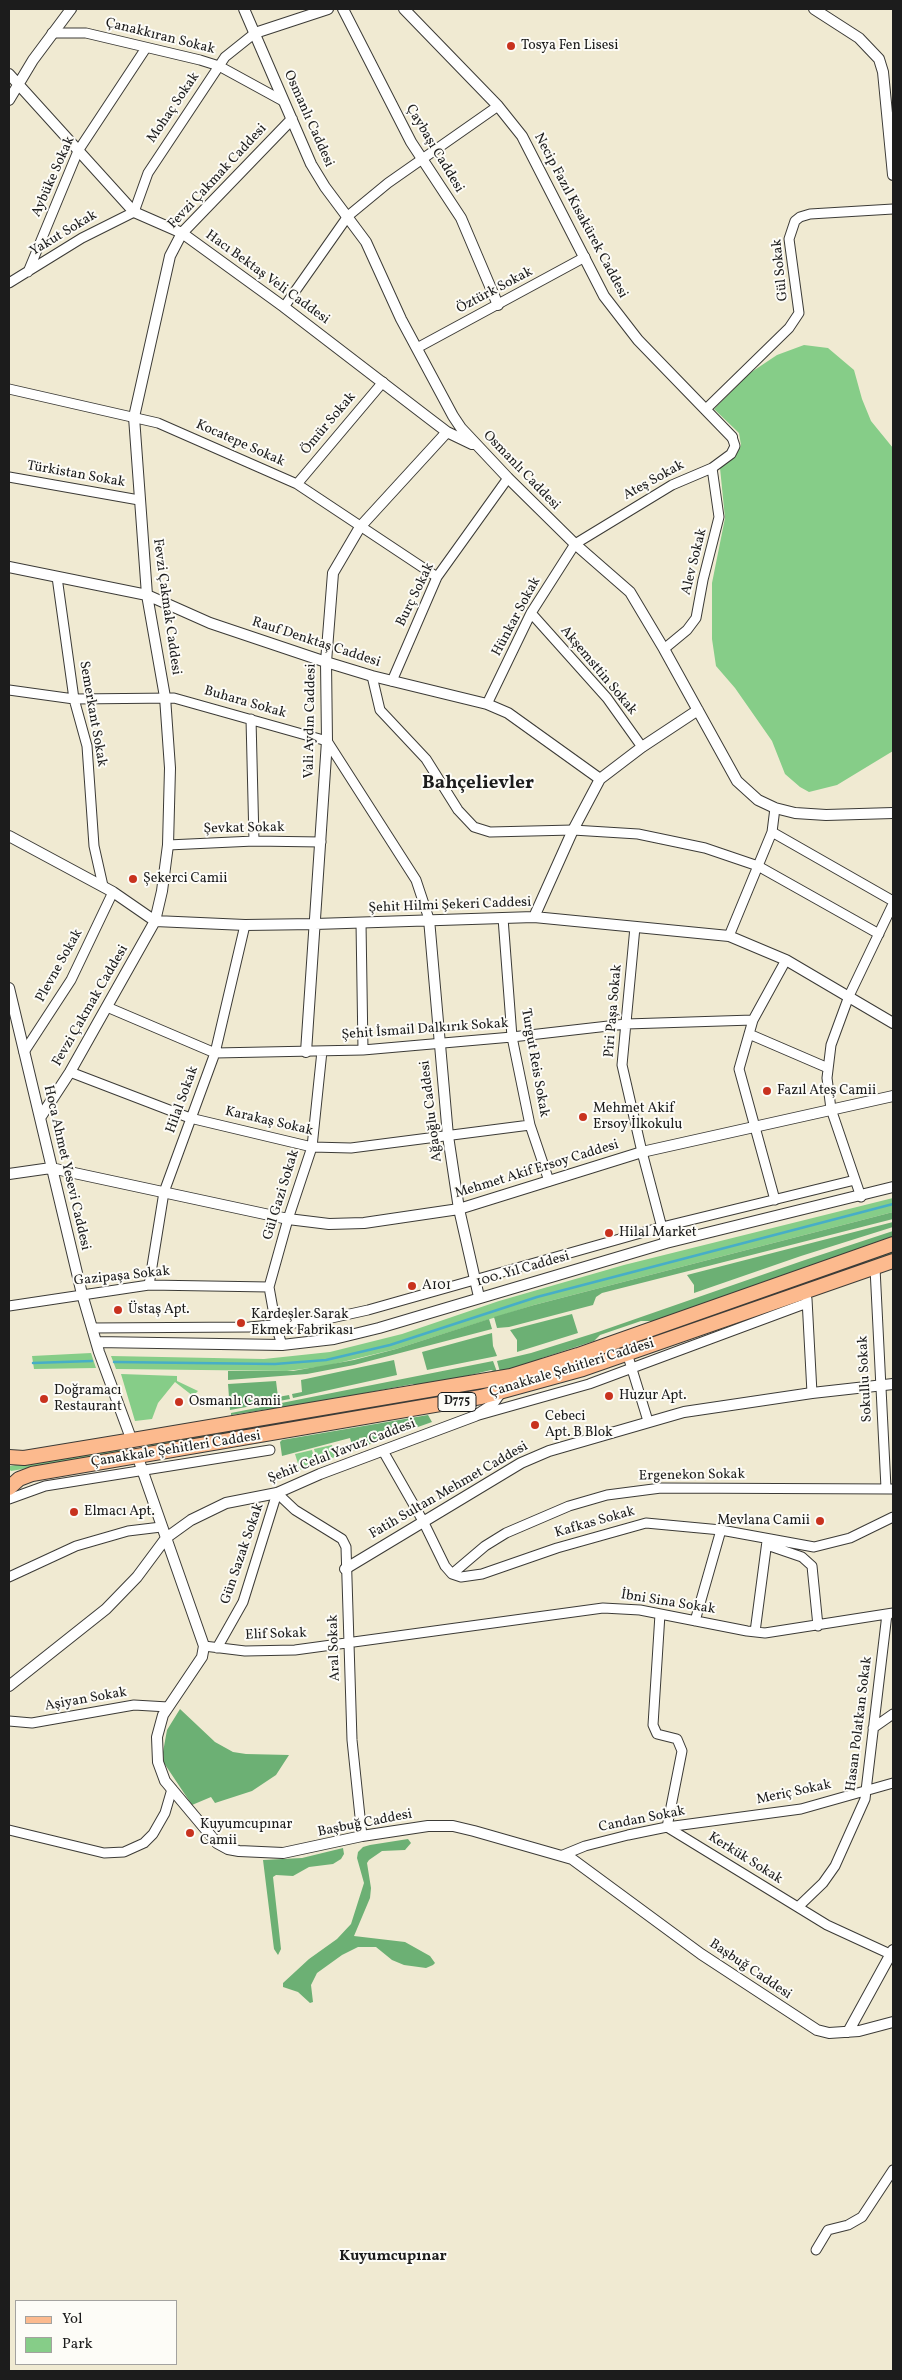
<!DOCTYPE html>
<html>
<head>
<meta charset="utf-8">
<style>
	body { margin:0 }
	#map { position:relative; width:902px; height:2380px; overflow:hidden; background:#f0ead2; font-family:Vollkorn,serif }
	canvas { display:block }
	.frame { position:absolute; inset:0; border:10px solid #1c1c1c; pointer-events:none }
	.legend { position:absolute; left:15px; top:2300px; width:162px; height:65px; box-sizing:border-box; background:#fdfcf7; border:1px solid #a3a29f; margin:0; padding:6px 9px; list-style:none; font-size:15px; color:#1c1c1c }
	.legend li { display:flex; align-items:center; gap:10px; height:25px }
	.legend b { width:25px; border:1px solid #a3a29f }
</style>
</head>
<body>
<div id="map">
<canvas width="902" height="2380"></canvas>
<div class="frame"></div>
<ul class="legend">
<li><b style="height:6px;background:#fcba8e"></b>Yol</li>
<li><b style="height:14px;background:#86cd88"></b>Park</li>
</ul>
</div>
<script>
const ctx = document.querySelector('canvas').getContext('2d');
ctx.lineJoin = 'round';
function fillPath(path, color) {
  ctx.fillStyle = color;
  ctx.fill(path, 'evenodd');
}
function poly(rows) {
  const path = new Path2D();
  for (const r of rows) {
    path.moveTo(r[0], r[1]);
    for (let i = 2; i < r.length; i += 2) path.lineTo(r[i], r[i + 1]);
  }
  return path;
}
function strokePath(path, color, width, dash) {
  ctx.strokeStyle = color;
  ctx.lineWidth = width;
  ctx.lineCap = dash ? 'butt' : 'round';
  ctx.setLineDash(dash || []);
  ctx.stroke(path);
}
function drawText(font, color, halo, rows, align = 'center') {
  ctx.font = font + ' Vollkorn,serif';
  ctx.lineWidth = 4;
  ctx.setLineDash([]);
  ctx.textBaseline = 'middle';
  ctx.strokeStyle = halo;
  ctx.fillStyle = color;
  for (const [text, x, y, turn = 0] of rows) {
    ctx.save();
    ctx.translate(x, y);
    ctx.rotate((+turn || 0) * Math.PI / 180);
    ctx.textAlign = isNaN(turn) ? turn : align;
    if (halo) ctx.strokeText(text, 0, 0);
    ctx.fillText(text, 0, 0);
    ctx.restore();
  }
}
fillPath(poly([
	[804,345,828,348,854,370,862,399,871,421,893,448,893,751,837,785,809,792,800,787,785,774,772,741,735,688,716,666,712,639,712,583,725,518,720,468,735,457,741,445,739,433,714,409,750,373,777,355],
	[893,1198,893,1212,534,1305,396,1349,326,1366,287,1371,116,1369,111,1356,264,1359,330,1352,402,1334,499,1301,624,1265],
	[893,1251,893,1255,574,1365,532,1377],
	[91,1353,96,1368,34,1369,32,1356],
	[121,1374,177,1376,177,1381,198,1391,193,1396,175,1382,158,1403,152,1419,135,1421],
	[490,1386,489,1388,466,1394,144,1450,142,1447,143,1445],
	[332,1445,335,1457,318,1464,314,1449],
	[120,1447,123,1450,121,1452,11,1471,9,1469,10,1466],
	[312,1450,316,1464,300,1470,295,1454]
]), '#86cd88');
fillPath(poly([
	[893,1212,893,1219,602,1293,596,1297,593,1305,509,1327,497,1328,494,1317,534,1305],
	[893,1222,893,1227,801,1256,694,1293,694,1285,687,1275],
	[893,1231,893,1238,655,1321,641,1321,600,1335,594,1341,542,1358,535,1364,500,1372,497,1361,531,1353,598,1332,802,1261],
	[572,1314,578,1333,517,1352,517,1340,510,1330],
	[489,1319,492,1329,354,1365,307,1374,228,1380,228,1371,293,1371,354,1360,396,1349],
	[492,1333,493,1346,497,1356,427,1370,422,1352],
	[394,1360,397,1375,293,1398,292,1394,302,1392,301,1380],
	[493,1361,497,1372,491,1370,417,1388,413,1384,271,1411,269,1409,231,1415,231,1413],
	[276,1381,278,1397,289,1395,290,1399,230,1410,228,1384],
	[428,1415,432,1422,387,1438,385,1430,380,1432,382,1440,365,1446,366,1437,359,1438,363,1447,354,1451,350,1438,282,1456,280,1442,282,1440],
	[180,1709,215,1742,233,1752,246,1754,289,1755,276,1775,252,1791,215,1803,211,1797,192,1805,164,1763,163,1752,167,1730],
	[408,1839,411,1843,405,1850,382,1851,369,1860,367,1863,371,1888,370,1898,354,1936,405,1942,430,1956,435,1963,433,1965,426,1968,404,1965,392,1960,376,1947,358,1947,342,1955,317,1973,311,1985,313,2002,310,2003,298,1992,283,1987,283,1983,309,1959,337,1939,351,1924,364,1883,357,1858,358,1852,363,1847,370,1845],
	[343,1848,344,1854,341,1859,333,1864,309,1867,293,1876,276,1875,273,1877,281,1949,278,1955,274,1949,263,1860,302,1858]
]), '#6cb074');
strokePath(poly([
	[114,1362,275,1364,326,1360,390,1345,537,1297,893,1204],
	[33,1363,92,1361]
]), '#47aec7', 2.5);
const minor = poly([
	[52,33,86,33,200,60,219,66,283,101],
	[28,272,78,151,146,48],
	[9,283,82,238,134,212,148,173,225,57,255,33],
	[284,307,348,216,388,183,498,106],
	[417,348,585,257],
	[9,389,158,423,297,484,437,577],
	[706,409,789,328,799,313,789,239,795,221,800,217,810,214,893,209],
	[9,477,139,500],
	[297,484,383,382],
	[57,577,74,699,87,746,94,846,103,886],
	[531,613,607,698,642,747],
	[664,649,687,630,696,618,703,580,719,517,712,468],
	[372,676,380,710,426,759,458,810,474,827,490,832,573,830,638,834,705,848,758,866,879,934],
	[392,681,437,577,508,478],
	[9,690,74,699,174,698,327,741,416,880,429,919],
	[487,704,531,613,575,544,672,485,712,468,731,454,735,446,732,437],
	[251,719,254,841],
	[772,832,893,901],
	[168,845,254,841,321,842],
	[503,918,512,1037,530,1125,549,1181],
	[361,923,363,1050],
	[635,927,622,1065,642,1152,666,1243],
	[729,936,772,832,775,808],
	[107,1007,215,1053,363,1050,512,1037,626,1024,753,1020],
	[749,1034,828,1068],
	[24,1052,71,980,113,892],
	[70,1072,190,1118,312,1147,351,1148,530,1125],
	[861,1197,831,1109,827,1078,831,1045,849,996,893,904],
	[775,1200,739,1069,753,1020,786,960],
	[875,1268,886,1488],
	[149,1285,164,1192,215,1053,245,925],
	[807,1299,812,1393],
	[9,1306,149,1285,269,1287],
	[92,1328,249,1327,318,1321,368,1310,662,1227,855,1180],
	[282,1345,276,1326,269,1287,288,1219,312,1147,322,1051],
	[627,1353,648,1421],
	[479,1415,589,1384,807,1303],
	[383,1451,423,1521,445,1566,452,1574,461,1577,482,1574,557,1548,646,1523,721,1530,814,1547,850,1538,893,1517],
	[277,1493,295,1510,342,1539,346,1547,352,1740,362,1836],
	[9,1499,45,1486,270,1450],
	[767,1545,802,1557,812,1566,818,1626],
	[452,1574,485,1546,506,1533,569,1506,607,1495,661,1488,893,1489],
	[9,1577,76,1546,128,1531,161,1527],
	[660,1614,653,1725,657,1734,677,1739,682,1751,667,1827,827,1925,890,1954],
	[695,1621,721,1530],
	[755,1632,767,1541],
	[204,1646,245,1651,295,1650,603,1608,640,1610,747,1631,765,1633,893,1613],
	[217,1648,243,1602,277,1493],
	[9,1721,32,1723,134,1705,168,1707],
	[873,1728,893,1714],
	[9,1830,104,1853,124,1852,144,1843,153,1834,165,1813,172,1789],
	[563,1855,585,1846,628,1835,667,1827,801,1809,893,1783],
	[798,1907,823,1883,835,1866,865,1799,887,1614],
	[816,2250,828,2230,848,2225,862,2217,893,2170]
]);
const tertiary = poly([
	[244,9,311,164,325,187,366,242,401,319,453,416,461,428,508,478,575,544,630,592,664,649,737,781,758,800,775,808,795,813,826,815,893,813],
	[343,9,411,142,461,218,498,305],
	[404,9,498,106,522,136,604,296,638,340,732,437],
	[814,9,859,38,879,59,883,72,893,175],
	[255,33,328,9],
	[9,74,134,212,182,233,284,307,426,416,447,432,472,444],
	[9,100,33,60,71,9],
	[9,567,147,595,210,623,326,662,372,676,487,704,508,713,600,779],
	[9,836,113,892,155,921,245,925,315,924,534,917,729,936,786,960,893,1023],
	[534,917,573,830,600,779,642,747,698,710],
	[429,919,448,1136,459,1209,479,1297],
	[9,988,82,1294,99,1352,132,1441],
	[306,1052,327,741,326,662,333,573,360,527,447,432],
	[40,1118,70,1072,155,921,162,891,168,845,170,768,165,697,147,595,134,417,170,256,182,233,292,119],
	[9,1174,51,1168,288,1219,329,1224,364,1223,459,1209,642,1152,893,1096],
	[96,1342,282,1345,334,1339,379,1328,666,1243,893,1187],
	[137,1455,204,1646,202,1657,163,1715,157,1737,158,1762,165,1781,217,1843,228,1849,239,1851,283,1853,362,1836,428,1826,453,1826,474,1831,572,1859,701,1954,817,2030,829,2033,859,2031,893,2022],
	[345,1569,521,1463,549,1451,684,1412,812,1393,893,1384],
	[9,1686,106,1609,137,1577,166,1538,191,1520,226,1503,277,1493,320,1474,475,1416,492,1405,501,1392],
	[848,2032,893,1950]
]);
const primary = poly([
	[9,1457,24,1458,121,1442,511,1376,578,1355,893,1244],
	[9,1488,19,1479,32,1474,481,1397,583,1369,893,1261]
]);
strokePath(minor, '#3c3b37', 11);
strokePath(tertiary, '#3c3b37', 12);
strokePath(primary, '#3c3b37', 16);
strokePath(minor, '#fff', 9);
strokePath(tertiary, '#fff', 10);
strokePath(primary, '#fcba8e', 14);
for (const [x, y, r, color] of [
	[511,46,5,"#c8321e"],
	[133,879,5,"#c8321e"],
	[767,1091,5,"#c8321e"],
	[583,1117,5,"#c8321e"],
	[609,1233,5,"#c8321e"],
	[412,1286,5,"#c8321e"],
	[118,1310,5,"#c8321e"],
	[241,1323,5,"#c8321e"],
	[609,1396,5,"#c8321e"],
	[44,1399,5,"#c8321e"],
	[179,1402,5,"#c8321e"],
	[535,1425,5,"#c8321e"],
	[74,1512,5,"#c8321e"],
	[820,1521,5,"#c8321e"],
	[190,1833,5,"#c8321e"]
]) {
  const dot = new Path2D();
  dot.arc(x, y, r, 0, 2 * Math.PI);
  ctx.fillStyle = color;
  ctx.fill(dot);
  strokePath(dot, '#fdfcf7', 2);
}
for (const [x, y, w] of [
	[457,1402,38]
]) {
  const box = new Path2D();
  box.roundRect(x - w / 2, y - 9.5, w, 19, 4);
  ctx.fillStyle = '#fdfcf7';
  ctx.fill(box);
  strokePath(box, '#1c1c1c', 1);
}
drawText('bold 12px', '#1c1c1c', null, [
	["D775",457,1402]
]);
drawText('14px', '#1c1c1c', '#fdfcf7', [
	["Çanakkıran Sokak",160,37,14],
	["Mohaç Sokak",174,108,-56],
	["Osmanlı Caddesi",308,119,66],
	["Çaybaşı Caddesi",434,149,59],
	["Aybüke Sokak",54,177,-66],
	["Fevzi Çakmak Caddesi",218,177,-47],
	["Necip Fazıl Kısakürek Caddesi",580,216,62],
	["Yakut Sokak",64,234,-31],
	["Gül Sokak",781,270,-96],
	["Hacı Bektaş Veli Caddesi",267,278,36],
	["Öztürk Sokak",495,291,-28],
	["Ömür Sokak",329,424,-50],
	["Kocatepe Sokak",240,444,24],
	["Osmanlı Caddesi",521,471,46],
	["Türkistan Sokak",76,475,10],
	["Ateş Sokak",654,481,-29],
	["Alev Sokak",695,562,-76],
	["Burç Sokak",416,595,-64],
	["Fevzi Çakmak Caddesi",166,607,82],
	["Hünkar Sokak",517,617,-62],
	["Rauf Denktaş Caddesi",316,643,18],
	["Akşemsttin Sokak",598,671,50],
	["Buhara Sokak",245,703,16],
	["Semerkant Sokak",92,714,80],
	["Vali Aydın Caddesi",311,721,-89],
	["Şevkat Sokak",244,829,-1],
	["Şehit Hilmi Şekeri Caddesi",450,906,-2],
	["Plevne Sokak",60,966,-61],
	["Fevzi Çakmak Caddesi",91,1006,-60],
	["Piri Paşa Sokak",614,1011,-85],
	["Şehit İsmail Dalkırık Sokak",425,1030,-4],
	["Turgut Reis Sokak",534,1063,80],
	["Hilal Sokak",183,1100,-70],
	["Ağaoğlu Caddesi",432,1111,-97],
	["Karakaş Sokak",269,1122,13],
	["Hoca Ahmet Yesevi Caddesi",66,1168,77],
	["Mehmet Akif Ersoy Caddesi",537,1170,-17],
	["Gül Gazi Sokak",282,1195,-73],
	["100. Yıl Caddesi",523,1270,-16],
	["Gazipaşa Sokak",122,1277,-6],
	["Çanakkale Şehitleri Caddesi",572,1369,-17],
	["Sokullu Sokak",866,1379,-93],
	["Çanakkale Şehitleri Caddesi",176,1450,-9],
	["Şehit Celal Yavuz Caddesi",342,1452,-21],
	["Ergenekon Sokak",692,1476,-1],
	["Fatih Sultan Mehmet Caddesi",449,1491,-30],
	["Kafkas Sokak",595,1523,-16],
	["Gün Sazak Sokak",243,1554,-71],
	["İbni Sina Sokak",668,1603,9],
	["Elif Sokak",276,1635,-2],
	["Aral Sokak",335,1648,-92],
	["Aşiyan Sokak",86,1700,-10],
	["Hasan Polatkan Sokak",860,1724,-83],
	["Meriç Sokak",794,1793,-12],
	["Candan Sokak",642,1820,-11],
	["Başbuğ Caddesi",365,1824,-11],
	["Kerkük Sokak",745,1859,32],
	["Başbuğ Caddesi",750,1970,34]
]);
drawText('14px', '#1c1c1c', '#fdfcf7', [
	["Tosya Fen Lisesi",521,46],
	["Şekerci Camii",143,879],
	["Fazıl Ateş Camii",777,1091],
	["Mehmet Akif",593,1109],
	["Ersoy İlkokulu",593,1125],
	["Hilal Market",619,1233],
	["A101",422,1286],
	["Üstaş Apt.",128,1310],
	["Kardeşler Sarak",251,1315],
	["Ekmek Fabrikası",251,1331],
	["Doğramacı",54,1391],
	["Restaurant",54,1407],
	["Huzur Apt.",619,1396],
	["Osmanlı Camii",189,1402],
	["Cebeci",545,1417],
	["Apt. B Blok",545,1433],
	["Elmacı Apt.",84,1512],
	["Mevlana Camii",810,1521,"right"],
	["Kuyumcupınar",200,1825],
	["Camii",200,1841]
], 'left');
drawText('bold 15px', '#1c1c1c', '#fdfcf7', [
	["Kuyumcupınar",393,2257]
]);
drawText('bold 19px', '#1c1c1c', '#fdfcf7', [
	["Bahçelievler",478,785]
]);
</script>
</body>
</html>
